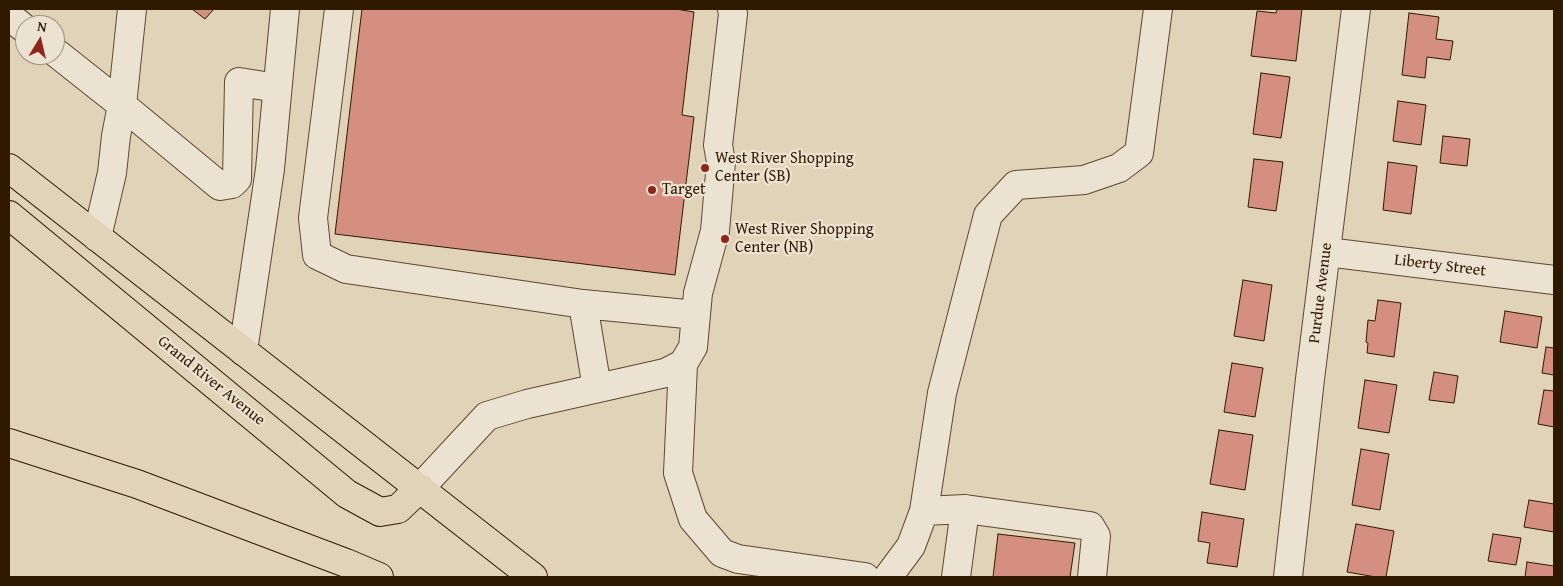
<!DOCTYPE html>
<html>
<head>
<meta charset="utf-8">
<style>
	body { margin:0 }
	#map { position:relative; width:1563px; height:586px; overflow:hidden; background:#e1d3b8; font-family:"Gentium Book Plus",serif }
	canvas { display:block }
	.frame { position:absolute; inset:0; border:10px solid #2f1901; pointer-events:none }
	.north { position:absolute; left:15px; top:15px; width:50px; height:50px; box-sizing:border-box; background:#ece2d1; border:1px solid #a0927e; border-radius:50%; rotate:9deg; font-size:14px; font-weight:700; line-height:20px; text-align:center; color:#2f1901 }
	.north::after { content:''; display:block; margin:auto; width:18px; height:22px; background:#8f2418; clip-path:polygon(50% 0,100% 100%,50% 72%,0 100%) }
</style>
</head>
<body>
<div id="map">
<canvas width="1563" height="586"></canvas>
<div class="frame"></div>
<div class="north">N</div>
</div>
<script>
const ctx = document.querySelector('canvas').getContext('2d');
ctx.lineJoin = 'round';
function fillPath(path, color) {
  ctx.fillStyle = color;
  ctx.fill(path, 'evenodd');
}
function poly(rows) {
  const path = new Path2D();
  for (const r of rows) {
    path.moveTo(r[0], r[1]);
    for (let i = 2; i < r.length; i += 2) path.lineTo(r[i], r[i + 1]);
  }
  return path;
}
function strokePath(path, color, width, dash) {
  ctx.strokeStyle = color;
  ctx.lineWidth = width;
  ctx.lineCap = dash ? 'butt' : 'round';
  ctx.setLineDash(dash || []);
  ctx.stroke(path);
}
function drawText(font, color, halo, rows, align = 'center') {
  ctx.font = font + ' "Gentium Book Plus",serif';
  ctx.lineWidth = 4.5;
  ctx.setLineDash([]);
  ctx.textBaseline = 'middle';
  ctx.strokeStyle = halo;
  ctx.fillStyle = color;
  for (const [text, x, y, turn = 0] of rows) {
    ctx.save();
    ctx.translate(x, y);
    ctx.rotate((+turn || 0) * Math.PI / 180);
    ctx.textAlign = isNaN(turn) ? turn : align;
    if (halo) ctx.strokeText(text, 0, 0);
    ctx.fillText(text, 0, 0);
    ctx.restore();
  }
}
const building = poly([
	[192,9,214,9,205,19,192,9],
	[362,9,676,9,694,12,682,115,694,117,675,275,335,234,362,9],
	[1277,9,1302,9,1296,61,1251,56,1257,11,1276,13,1277,9],
	[1409,13,1439,17,1436,39,1453,41,1450,60,1427,57,1425,78,1402,75,1409,13],
	[1261,73,1290,77,1281,138,1253,134,1261,73],
	[1398,101,1426,105,1421,145,1393,141,1398,101],
	[1443,136,1470,139,1467,166,1440,163,1443,136],
	[1254,159,1283,162,1276,211,1248,207,1254,159],
	[1388,162,1417,166,1411,214,1383,210,1388,162],
	[1243,280,1272,285,1264,341,1234,336,1243,280],
	[1378,300,1401,303,1394,357,1367,353,1368,343,1366,342,1368,320,1375,321,1378,300],
	[1505,311,1542,317,1537,348,1500,342,1505,311],
	[1546,347,1554,348,1554,375,1542,373,1546,347],
	[1232,363,1263,368,1255,417,1224,412,1232,363],
	[1434,372,1458,376,1454,403,1429,400,1434,372],
	[1365,380,1397,385,1389,433,1358,428,1365,380],
	[1544,390,1554,391,1554,427,1538,424,1544,390],
	[1219,430,1253,435,1245,490,1210,484,1219,430],
	[1361,449,1389,454,1380,510,1352,505,1361,449],
	[1529,500,1554,504,1554,532,1524,527,1529,500],
	[1202,512,1244,519,1237,567,1207,563,1210,543,1198,541,1202,512],
	[1356,524,1394,531,1386,577,1376,577,1347,572,1356,524],
	[998,534,1075,543,1070,577,993,577,998,534],
	[1493,534,1521,538,1516,565,1488,561,1493,534],
	[1527,562,1554,566,1554,577,1525,577,1527,562]
]);
fillPath(building, '#d58f81');
strokePath(building, '#2f1901', 1);
const minor = poly([
	[132,9,122,105,220,186,232,184,237,179,239,82,277,88],
	[339,9,313,218,317,255,346,269,583,304,597,388],
	[9,16,25,29],
	[55,52,122,105,116,136,112,173,97,237],
	[1327,252,1554,280],
	[583,304,696,315],
	[243,351,270,169,285,9],
	[683,364,678,473,693,519,722,553,738,559,865,577],
	[420,488,487,416,527,404,665,373,683,364,693,347,698,293,715,231,721,162,718,145,733,14,732,9],
	[924,511,965,509,1090,526,1096,536,1092,577],
	[888,577,911,546,924,511,942,393,988,215,1016,185,1084,180,1119,168,1139,153,1158,9],
	[956,577,965,509],
	[1288,577,1310,379,1356,9]
]);
const major = poly([
	[9,168,533,577],
	[9,215,347,494,380,512,398,509,420,488]
]);
const highway = poly([
	[9,443,137,484,346,563,379,577]
]);
strokePath(minor, '#5c482f', 30);
strokePath(major, '#2f1901', 30);
strokePath(highway, '#2f1901', 30);
strokePath(minor, '#ece2d1', 28);
strokePath(major, '#e1d3b8', 28);
strokePath(highway, '#e1d3b8', 28);
for (const [x, y, r, color] of [
	[705,168,5,"#8f2418"],
	[652,190,5,"#8f2418"],
	[725,239,5,"#8f2418"]
]) {
  const dot = new Path2D();
  dot.arc(x, y, r, 0, 2 * Math.PI);
  ctx.fillStyle = color;
  ctx.fill(dot);
  strokePath(dot, '#ece2d1', 2);
}
drawText('16px', '#2f1901', '#ece2d1', [
	["West River Shopping",715,159],
	["Center (SB)",715,177],
	["Target",662,190],
	["West River Shopping",735,230],
	["Center (NB)",735,248]
], 'left');
drawText('16px', '#2f1901', '#ece2d1', [
	["Liberty Street",1440,266,7],
	["Purdue Avenue",1321,293,-83],
	["Grand River Avenue",211,381,39]
]);
</script>
</body>
</html>
